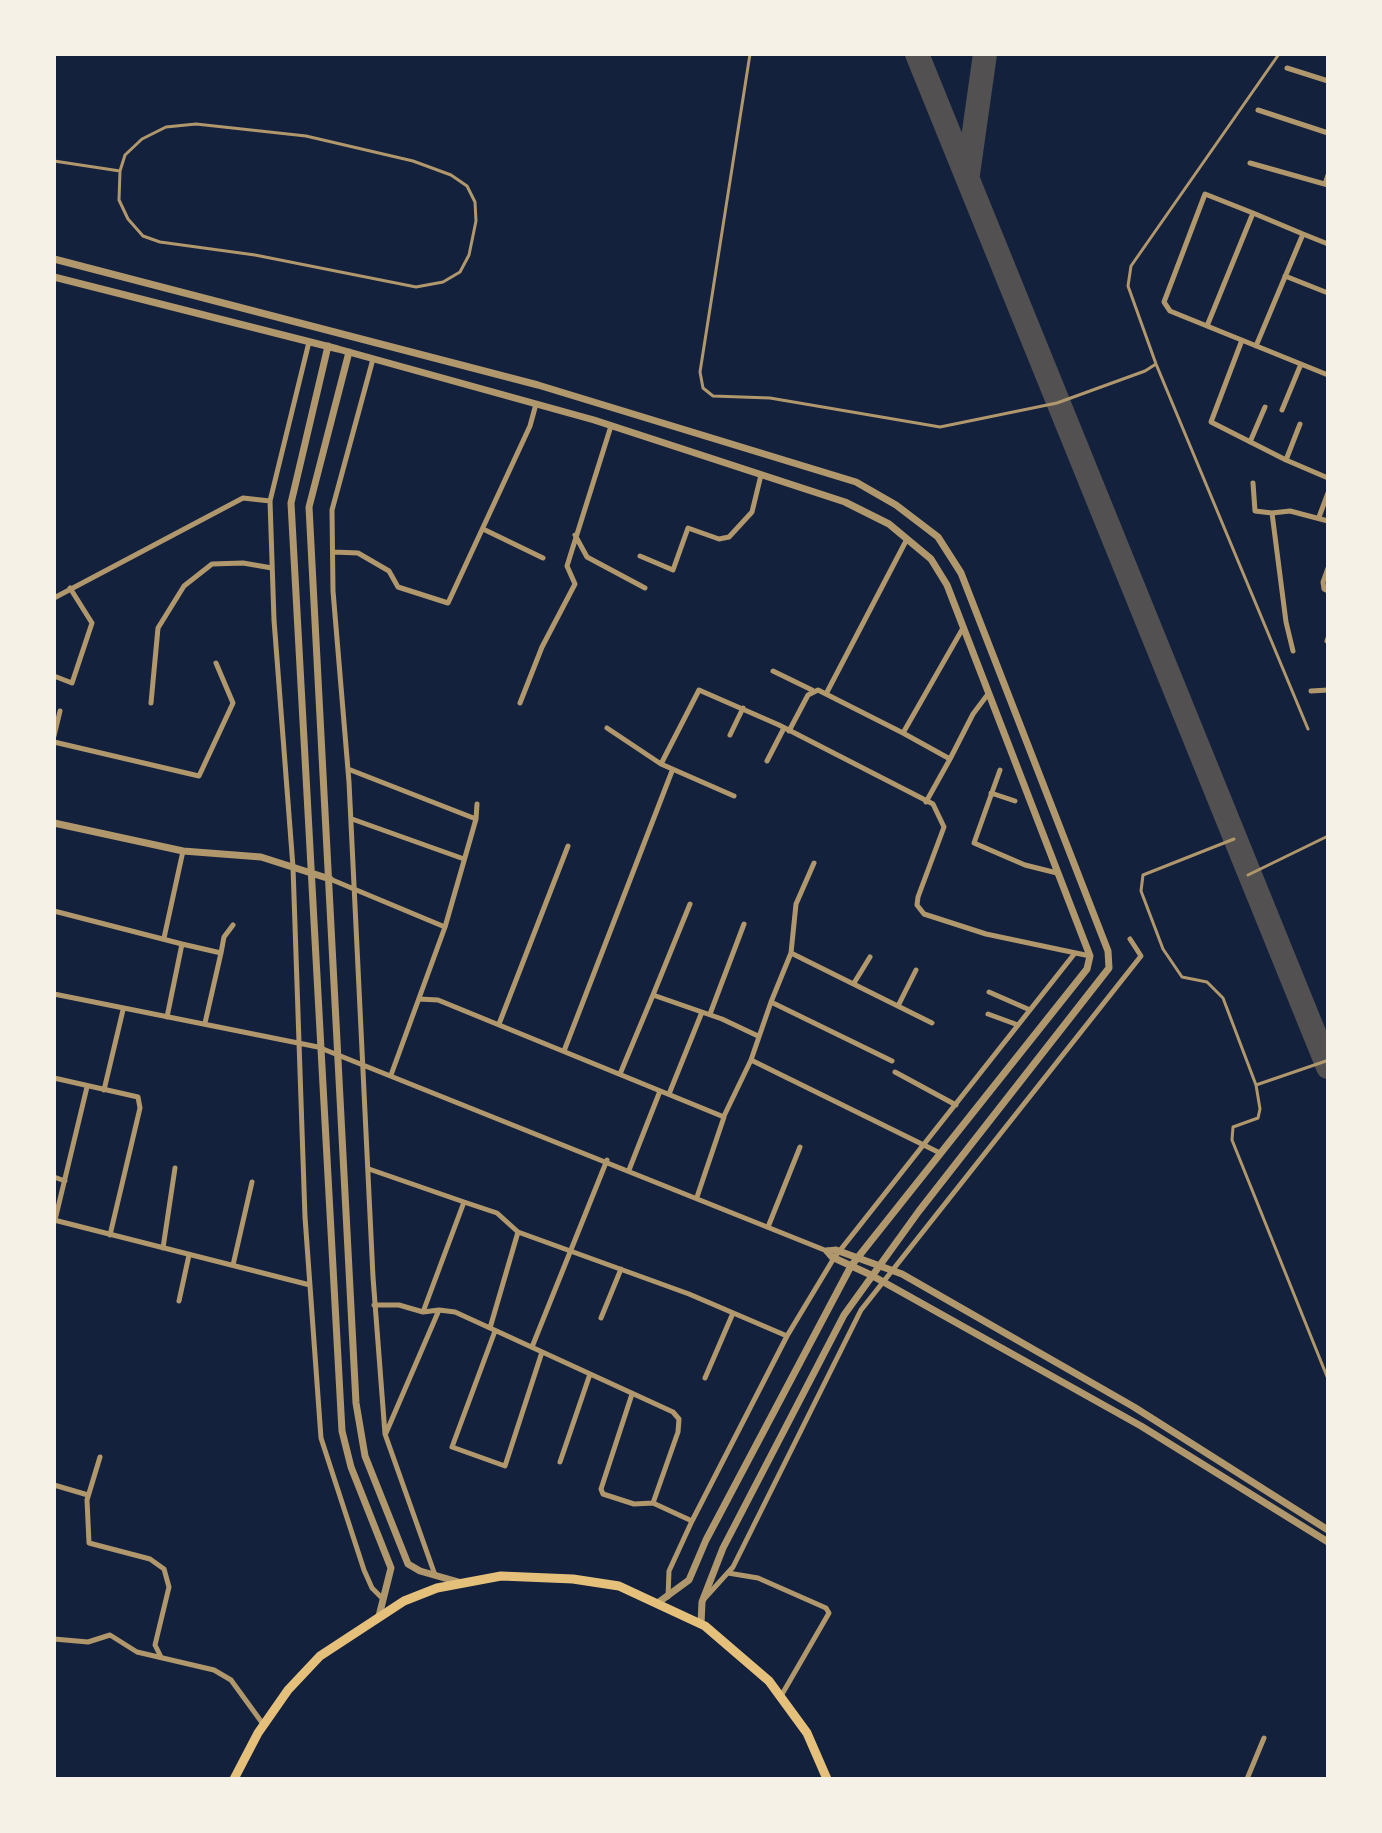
<!DOCTYPE html>
<html>
<head>
<meta charset="utf-8">
<style>
	body { margin:0 }
	#map { position:relative; width:1382px; height:1833px; overflow:hidden; background:#14213d; font-family:"Golos Text",sans-serif }
	canvas { display:block }
	.frame { position:absolute; inset:0; border:56px solid #f6f1e7; pointer-events:none }
</style>
</head>
<body>
<div id="map">
<canvas width="1382" height="1833"></canvas>
<div class="frame"></div>
</div>
<script>
const ctx = document.querySelector('canvas').getContext('2d');
ctx.lineJoin = 'round';
function poly(rows) {
  const path = new Path2D();
  for (const r of rows) {
    path.moveTo(r[0], r[1]);
    for (let i = 2; i < r.length; i += 2) path.lineTo(r[i], r[i + 1]);
  }
  return path;
}
function strokePath(path, color, width, dash) {
  ctx.strokeStyle = color;
  ctx.lineWidth = width;
  ctx.lineCap = dash ? 'butt' : 'round';
  ctx.setLineDash(dash || []);
  ctx.stroke(path);
}
strokePath(poly([
	[917,54,1328,1067],
	[968,174,985,54]
]), '#525050', 24);
strokePath(poly([
	[750,54,700,372,703,388,713,396,770,398,940,427,1057,403,1145,371,1156,364],
	[1279,54,1131,266,1128,286,1156,364,1308,729],
	[196,124,306,136,413,161,451,175,467,186,475,202,476,221,469,255,460,272,443,282,416,287,255,255,160,242,143,236,128,219,119,200,120,171,125,155,142,139,166,127,196,124],
	[54,161,120,171],
	[1234,839,1143,875,1141,891,1163,949,1182,977,1207,982,1223,998,1256,1085,1326,1061],
	[1248,875,1328,836],
	[1256,1085,1260,1109,1258,1118,1233,1127,1232,1140,1328,1379]
]), '#b1986c', 3);
strokePath(poly([
	[1287,68,1328,81],
	[1258,110,1328,133],
	[1250,163,1328,185],
	[1325,184,1328,175],
	[1253,213,1303,234,1256,346],
	[1303,234,1328,244],
	[1285,276,1328,293],
	[1207,326,1253,213,1205,194,1164,302,1170,311,1328,375],
	[1242,340,1211,422,1286,460],
	[309,342,270,501,274,620,293,867,305,1217,321,1438,364,1570,372,1588,383,1599],
	[373,359,332,510,333,591,349,782,373,1277,385,1434,435,1575],
	[1282,410,1301,364],
	[1300,424,1286,460,1328,478],
	[1250,442,1265,407],
	[1253,483,1255,511,1272,513],
	[1319,517,1328,493],
	[483,529,543,558],
	[575,535,587,557,645,588],
	[333,552,358,553,389,571,398,587,448,603,530,426,536,404],
	[640,556,673,570,688,528,719,539,729,537,752,512,761,475],
	[1328,568,1323,582,1324,589,1328,591],
	[54,598,243,498,270,501],
	[963,628,903,733,950,759,973,714,988,694],
	[1327,641,1328,638],
	[1293,651,1286,622,1272,513,1290,511,1328,521],
	[773,671,812,690],
	[54,676,72,683,92,623,70,588],
	[1311,691,1328,690],
	[826,694,907,539],
	[151,703,158,628,184,586,212,564,243,563,272,568],
	[520,703,542,647,575,584,567,566,611,426],
	[607,728,661,764],
	[789,731,808,695,818,690,903,733],
	[730,735,743,708],
	[54,736,60,711],
	[54,742,199,776,233,703,216,663],
	[767,761,784,728],
	[348,769,476,819],
	[1000,770,974,843,1025,865,1057,873],
	[991,793,1015,801],
	[734,796,661,764,699,690,779,725,933,804,944,827,918,897,917,905,924,914,986,934,1090,956],
	[926,802,950,759],
	[352,819,464,859],
	[330,879,445,927],
	[54,911,182,944,167,1017],
	[164,938,183,851],
	[182,944,221,953,205,1023],
	[221,953,224,937,233,925],
	[791,953,932,1023],
	[854,983,870,957],
	[989,992,1030,1010],
	[54,994,318,1047,827,1251],
	[653,995,690,904],
	[419,999,438,1000,724,1117,697,1197],
	[771,1002,791,953,796,904,814,863],
	[898,1006,916,970],
	[710,1014,744,924],
	[988,1014,1018,1025],
	[499,1024,568,846],
	[564,1051,672,771],
	[751,1060,771,1002,892,1061],
	[895,1072,956,1105],
	[620,1074,653,995,722,1019,758,1036],
	[391,1075,445,927,476,819,477,804],
	[54,1078,138,1097,140,1108,110,1235],
	[104,1090,123,1010],
	[669,1094,702,1012],
	[724,1116,751,1060,940,1153],
	[369,1169,464,1202],
	[629,1170,660,1091],
	[54,1177,65,1181],
	[54,1220,310,1285],
	[55,1220,87,1087],
	[768,1227,800,1147],
	[518,1232,689,1294,787,1336],
	[163,1248,175,1168],
	[233,1265,252,1182],
	[179,1301,189,1255],
	[374,1305,399,1305,423,1312,439,1310,386,1433],
	[423,1312,464,1202,497,1213,518,1232,490,1328,455,1312,439,1310],
	[601,1318,621,1269],
	[490,1328,673,1412,679,1419,678,1432,653,1503,692,1521],
	[495,1331,452,1447,505,1466,542,1352],
	[532,1347,607,1160],
	[705,1378,733,1313],
	[632,1394,601,1489,603,1494,634,1504,653,1503],
	[100,1457,87,1500,89,1543,150,1559,164,1569,169,1587,155,1645,161,1657],
	[560,1462,590,1374],
	[54,1485,88,1495],
	[728,1573,758,1578,826,1608,829,1613,781,1696],
	[668,1597,669,1571,692,1521,787,1336,834,1258,1075,953],
	[705,1598,733,1567,861,1310,1141,956,1130,939],
	[54,1639,88,1642,110,1635,137,1652,214,1670,231,1680,263,1724],
	[1247,1779,1264,1738]
]), '#b1986c', 5);
strokePath(poly([
	[54,259,538,385,856,482,896,505,938,537,961,573,1108,951,1109,968,919,1211,844,1315,723,1548,702,1602,701,1624],
	[54,277,338,349,594,420,845,502,889,524,931,559,947,585,1090,956,1087,969,851,1266,706,1540,689,1580,659,1602],
	[328,346,291,503,342,1431,351,1467,391,1568,379,1616],
	[349,352,309,507,356,1403,365,1456,408,1564,420,1571,462,1583],
	[54,823,183,851,261,857,330,879],
	[827,1251,832,1257,871,1275,1141,1426,1328,1542],
	[827,1251,836,1250,902,1274,1134,1407,1328,1530]
]), '#b1986c', 7);
strokePath(poly([
	[234,1779,258,1733,288,1690,320,1656,404,1601,437,1588,501,1576,573,1579,619,1586,705,1626,769,1681,807,1733,827,1779]
]), '#e5c07b', 9);
</script>
</body>
</html>
